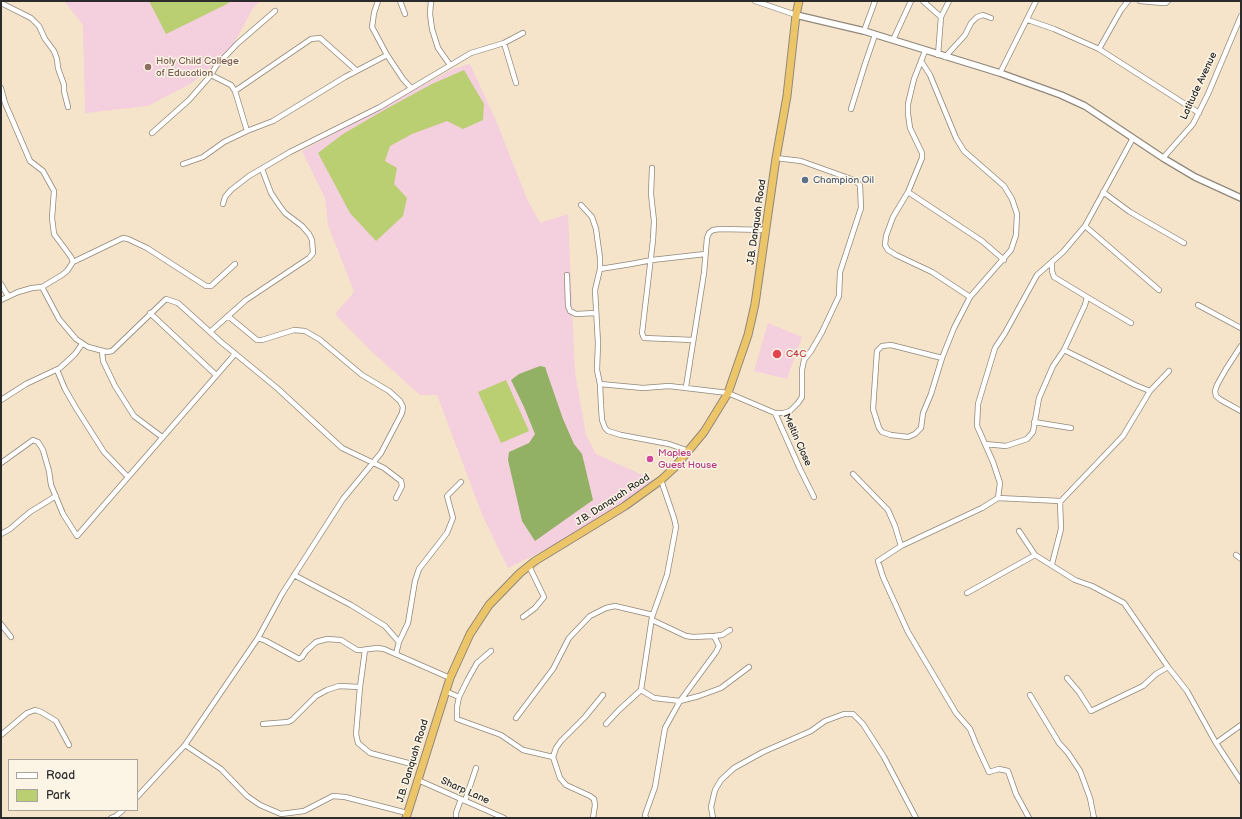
<!DOCTYPE html>
<html>
<head>
<meta charset="utf-8">
<style>
	body { margin:0 }
	#map { position:relative; width:1242px; height:819px; overflow:hidden; background:#f6e4ca; font-family:"Balsamiq Sans",sans-serif }
	canvas { display:block }
	.frame { position:absolute; inset:0; border:2px solid #2b2b2b; pointer-events:none }
	.legend { position:absolute; left:8px; top:759px; width:130px; height:52px; box-sizing:border-box; background:#fcf5e5; border:1px solid #a8a49b; margin:0; padding:5px 7px; list-style:none; font-size:12px; color:#2b2b2b }
	.legend li { display:flex; align-items:center; gap:8px; height:20px }
	.legend b { width:20px; border:1px solid #a8a49b }
</style>
</head>
<body>
<div id="map">
<canvas width="1242" height="819"></canvas>
<div class="frame"></div>
<ul class="legend">
<li><b style="height:5px;background:#fff"></b>Road</li>
<li><b style="height:11px;background:#bace72"></b>Park</li>
</ul>
</div>
<script>
const ctx = document.querySelector('canvas').getContext('2d');
ctx.lineJoin = 'round';
function fillPath(path, color) {
  ctx.fillStyle = color;
  ctx.fill(path, 'evenodd');
}
function poly(rows) {
  const path = new Path2D();
  for (const r of rows) {
    path.moveTo(r[0], r[1]);
    for (let i = 2; i < r.length; i += 2) path.lineTo(r[i], r[i + 1]);
  }
  return path;
}
function strokePath(path, color, width, dash) {
  ctx.strokeStyle = color;
  ctx.lineWidth = width;
  ctx.lineCap = dash ? 'butt' : 'round';
  ctx.setLineDash(dash || []);
  ctx.stroke(path);
}
function drawText(font, color, halo, rows, align = 'center') {
  ctx.font = font + ' "Balsamiq Sans",sans-serif';
  ctx.lineWidth = 3;
  ctx.setLineDash([]);
  ctx.textBaseline = 'middle';
  ctx.strokeStyle = halo;
  ctx.fillStyle = color;
  for (const [text, x, y, turn = 0] of rows) {
    ctx.save();
    ctx.translate(x, y);
    ctx.rotate((+turn || 0) * Math.PI / 180);
    ctx.textAlign = isNaN(turn) ? turn : align;
    if (halo) ctx.strokeText(text, 0, 0);
    ctx.fillText(text, 0, 0);
    ctx.restore();
  }
}
fillPath(poly([
	[64,1,260,1,253,8,230,51,192,83,148,106,85,113,83,25],
	[470,64,497,123,527,199,540,223,568,214,575,373,586,435,596,454,656,481,615,510,549,548,508,568,483,517,437,395,420,395,371,351,335,314,354,292,328,225,325,198,302,151,453,69],
	[768,323,802,337,787,379,754,371]
]), '#f4cfdd');
fillPath(poly([
	[149,1,228,1,229,3,166,34],
	[464,70,484,104,483,120,463,129,447,121,412,134,390,146,385,161,397,168,394,184,407,198,403,216,376,241,350,213,318,153,343,134,386,109,432,84],
	[506,380,529,431,501,443,478,392]
]), '#bace72');
fillPath(poly([
	[540,366,545,367,563,419,574,444,582,454,593,500,535,541,522,521,508,460,509,452,529,443,535,434,524,407,511,380,519,374]
]), '#93b164');
const minor = poly([
	[378,1,374,13,372,27,387,55,403,79,411,88],
	[400,1,405,14],
	[431,1,430,14,432,29,438,48,450,65],
	[755,1,796,15],
	[923,1,941,17],
	[1140,1,1163,3,1166,3,1168,1],
	[1,3,31,18,39,26,45,39,54,51,57,59,58,68,64,85,64,91,68,107],
	[1028,20,1054,29,1099,49,1199,113],
	[864,31,875,1],
	[893,40,911,1],
	[504,43,516,83],
	[1099,49,1121,10,1128,1],
	[925,51,914,79,908,104,908,114,910,128,922,153,922,158,908,192,893,217,886,236,885,245,888,250,896,255,932,272,970,297],
	[938,55,941,17,949,1],
	[945,57,965,35,971,23,977,17,983,15,991,18],
	[921,61,930,75,956,138,964,151,1004,186,1012,199,1017,214,1016,235,1011,250,970,297,954,328,942,358,931,394,923,413,921,428,915,434,908,437,891,435,882,432,879,428,873,409,877,351,882,346,891,345,942,358],
	[1000,73,1036,1],
	[211,75,231,85,235,91,247,131],
	[1,88,5,103,30,161,43,171,54,191,52,218,54,234,71,257,73,262,67,271,62,275,42,287],
	[235,91,311,39,320,38,356,70],
	[851,109,865,64,875,35],
	[152,133,189,100,211,75,216,66,237,44,275,11],
	[1163,158,1193,124,1208,94,1241,16],
	[183,164,203,157,224,142,247,131,273,121,345,77,387,55],
	[652,168,651,194,654,221,653,240,642,333,644,338,693,340],
	[908,192,982,241,1004,260],
	[1103,192,1130,212,1184,243],
	[223,204,225,197,231,190,249,176,290,152,380,107,471,53,504,43,523,33],
	[581,205,592,217,596,229,600,258,600,269,595,290,598,343,597,370,600,384,601,406,602,420,605,428,608,431,621,435,669,444,689,451],
	[1085,226,1159,290],
	[73,262,123,238,128,239,147,248,206,286,211,286,235,264],
	[600,269,631,264,652,260,705,254],
	[567,275,568,306,570,311,576,314,596,313],
	[1,284,8,296],
	[1087,297,1131,323],
	[1,300,18,292,32,288,42,287,59,319,76,339,88,347,107,352,112,351,166,299,178,303,221,342,277,388,342,448,384,468,401,481,402,486,396,498],
	[1198,305,1241,328],
	[150,313,216,375],
	[210,332,246,300,309,258,313,253,312,240,309,234,302,226,285,213,279,205,271,193,262,169],
	[1241,346,1226,369,1217,385,1215,391,1216,396,1221,400,1241,411],
	[1064,350,1135,385,1150,391],
	[102,351,103,361,115,386,134,416,162,437],
	[57,370,65,389,76,408,104,452,128,477],
	[600,384,643,388,669,386,728,393,775,413,800,469,814,497],
	[686,387,704,273,707,238,709,233,713,230,720,229,767,230],
	[1,400,26,384,60,368,75,354,82,344],
	[775,413,784,413,790,411,798,403,802,397,802,370,804,360,811,351,822,332,839,296,840,272,861,208,860,185,854,180,801,161,776,158],
	[1034,422,1071,428],
	[985,444,1006,446,1027,439,1033,432,1039,398,1053,366,1064,350,1085,305,1087,297,1054,277,1052,271,1052,263],
	[1,463,33,440,38,442,43,450,49,471,51,485,63,514,77,536,235,354],
	[853,474,888,510,895,526,901,546],
	[998,498,1000,483,993,462,977,426,978,404,995,348,1005,333,1037,275,1063,252,1085,226,1133,138],
	[1060,502,1123,436,1150,391,1169,371],
	[1019,531,1035,555],
	[1,534,10,529,30,512,56,496],
	[1236,555,1241,559],
	[294,575,351,605,385,626,399,642],
	[967,593,1035,555,1075,580,1092,586,1124,603,1168,667,1187,691,1216,743,1241,781],
	[523,617,535,608,544,597,529,566],
	[652,620,686,636,693,637,714,636,722,635,730,630],
	[1,624,11,637],
	[258,638,266,641,299,659,302,657,306,651,316,642,327,639,341,640,357,650,362,650,377,648,384,649,450,678],
	[365,650,360,687,356,734,358,743,370,753,408,763],
	[491,651,477,663,468,679,459,697,457,707,457,719,501,735,523,750,553,757],
	[396,654,399,642,408,623,415,581,419,569,447,533,453,518,447,496,461,482],
	[1067,678,1079,692,1091,711,1143,686,1156,674,1168,667],
	[641,690,654,698,680,701,699,696,721,688,749,667],
	[445,691,459,697],
	[1030,695,1059,743,1068,753,1080,771,1090,798,1094,818],
	[516,718,553,669,569,638,590,616,606,608,615,606,653,615],
	[263,724,288,722,292,720,316,696,327,690,339,686,360,687],
	[606,724,619,710,641,690,652,617,667,575,676,527,674,518,661,480],
	[1,735,27,713,35,710,41,712,56,721,69,745],
	[1216,743,1241,725],
	[185,745,221,769,247,796,260,805,281,814,304,811,333,796,345,797,407,813],
	[418,780,504,818],
	[137,797,185,745,258,638,282,594,343,499,381,453,402,413,403,407,400,401,389,391,362,375,319,339,305,331,294,330,262,340,257,340,228,316],
	[465,801,476,768],
	[111,818,116,816,123,810],
	[456,818,456,813,461,799],
	[593,818,595,805,594,799,590,796,566,785,560,778,553,757,556,748,561,741,585,717,603,695],
	[646,818,645,815,655,787,665,728,680,701,716,652,719,646,714,636],
	[713,818,711,807,715,790,721,780,734,768,763,752,811,731,825,721,844,714,853,714,863,724,884,757,916,818],
	[1029,818,1016,794,1008,771,999,769,989,772,976,744,970,729,956,713,908,632,883,577,878,561,901,546,982,508,998,498,1060,501,1061,529,1052,564]
]);
const tertiary = poly([
	[796,15,864,31,1000,73,1061,95,1085,106,1163,158,1195,177,1241,198]
]);
const trunk = poly([
	[406,818,450,678,470,634,489,605,520,573,535,561,625,506,661,480,674,468,704,432,728,393,748,335,755,304,776,158,787,96,796,15,799,1]
]);
strokePath(minor, '#90887a', 6);
strokePath(tertiary, '#90887a', 8);
strokePath(trunk, '#90887a', 9);
strokePath(minor, '#fff', 4.5);
strokePath(tertiary, '#fff', 5.5);
strokePath(trunk, '#edc569', 7);
for (const [x, y, r, color] of [
	[148,67,4,"#8d6e63"],
	[805,180,4,"#5c6f8a"],
	[777,354,5,"#e0444e"],
	[650,459,4,"#d1479c"]
]) {
  const dot = new Path2D();
  dot.arc(x, y, r, 0, 2 * Math.PI);
  ctx.fillStyle = color;
  ctx.fill(dot);
  strokePath(dot, '#fcf5e5', 1.5);
}
drawText('10px', '#785e54', '#fcf5e5', [
	["Holy Child College",156,61],
	["of Education",156,73]
], 'left');
drawText('10px', '#2b2b2b', '#fcf5e5', [
	["Latitude Avenue",1199,86,-65],
	["J.B. Danquah Road",757,222,-82],
	["Meltin Close",797,440,66],
	["J.B. Danquah Road",613,500,-33],
	["J.B. Danquah Road",413,761,-73],
	["Sharp Lane",465,791,24]
]);
drawText('10px', '#4e5e75', '#fcf5e5', [
	["Champion Oil",813,180]
], 'left');
drawText('10px', '#be3a42', '#fcf5e5', [
	["C4C",786,354]
], 'left');
drawText('10px', '#b23c85', '#fcf5e5', [
	["Maples",658,453],
	["Guest House",658,465]
], 'left');
</script>
</body>
</html>
